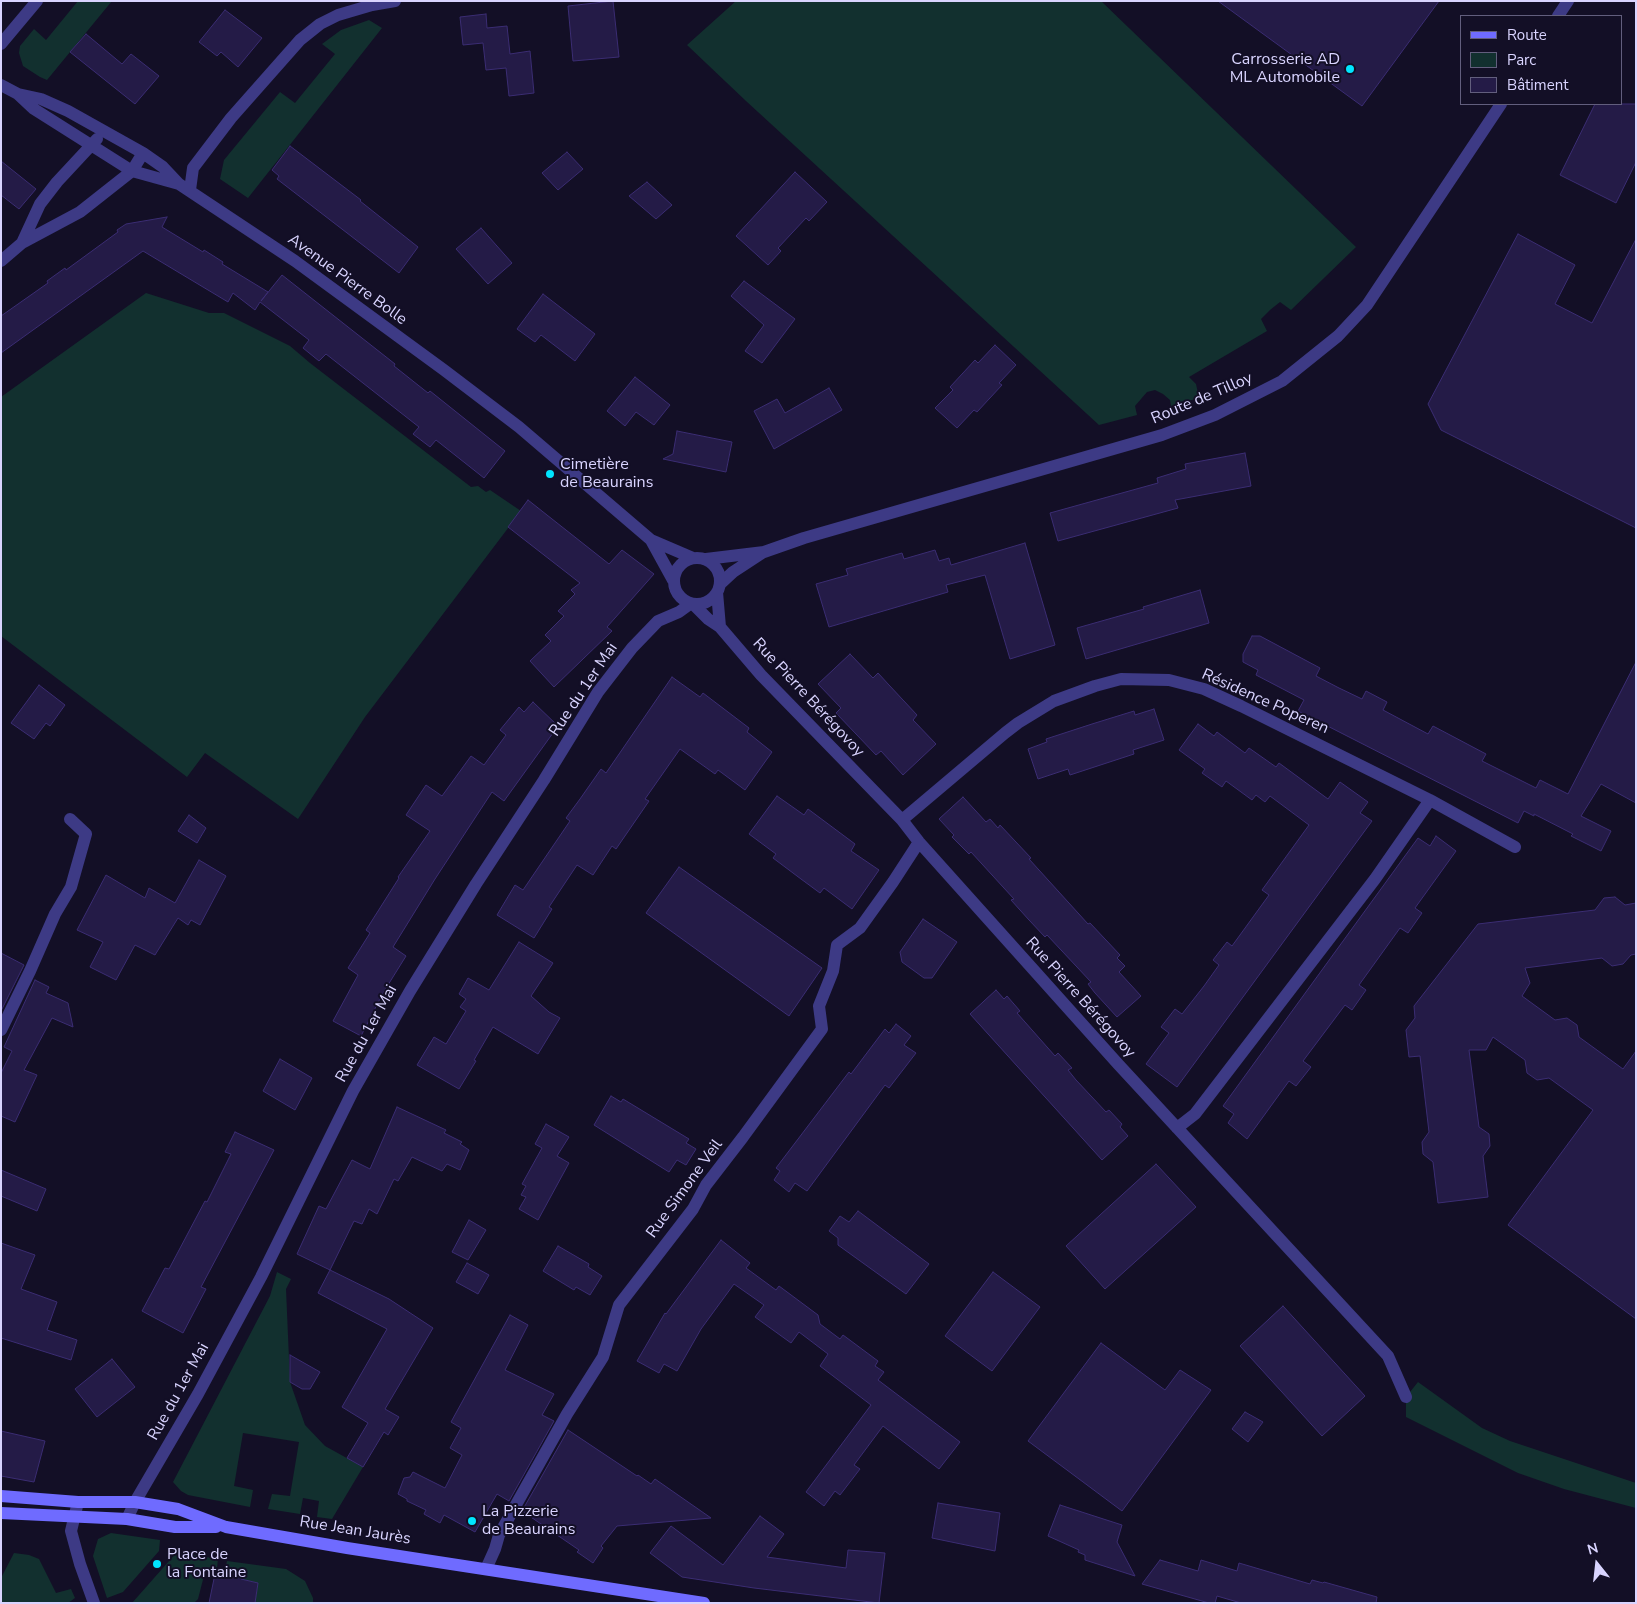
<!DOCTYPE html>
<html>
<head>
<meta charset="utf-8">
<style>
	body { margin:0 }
	#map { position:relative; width:1637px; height:1604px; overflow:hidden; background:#130f26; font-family:"Nunito Sans",sans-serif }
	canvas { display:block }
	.frame { position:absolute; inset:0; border:2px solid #d9d4ff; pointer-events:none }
	.legend { position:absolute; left:1460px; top:15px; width:162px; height:90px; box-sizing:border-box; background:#130f26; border:1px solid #625e7d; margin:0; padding:6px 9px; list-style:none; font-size:15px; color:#d9d4ff }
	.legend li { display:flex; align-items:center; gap:10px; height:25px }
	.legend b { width:25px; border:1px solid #625e7d }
	.north { position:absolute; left:1572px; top:1539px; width:50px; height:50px; -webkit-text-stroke:4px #130f26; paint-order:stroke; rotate:344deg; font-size:14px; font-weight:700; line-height:20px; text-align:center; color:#d9d4ff }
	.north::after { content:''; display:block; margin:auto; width:18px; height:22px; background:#d9d4ff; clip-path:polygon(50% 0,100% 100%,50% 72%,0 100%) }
</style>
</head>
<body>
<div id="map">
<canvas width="1637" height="1604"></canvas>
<div class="frame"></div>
<ul class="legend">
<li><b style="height:6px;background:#6f6bff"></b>Route</li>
<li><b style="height:14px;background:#12302f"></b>Parc</li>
<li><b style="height:14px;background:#241b47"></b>Bâtiment</li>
</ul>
<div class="north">N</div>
</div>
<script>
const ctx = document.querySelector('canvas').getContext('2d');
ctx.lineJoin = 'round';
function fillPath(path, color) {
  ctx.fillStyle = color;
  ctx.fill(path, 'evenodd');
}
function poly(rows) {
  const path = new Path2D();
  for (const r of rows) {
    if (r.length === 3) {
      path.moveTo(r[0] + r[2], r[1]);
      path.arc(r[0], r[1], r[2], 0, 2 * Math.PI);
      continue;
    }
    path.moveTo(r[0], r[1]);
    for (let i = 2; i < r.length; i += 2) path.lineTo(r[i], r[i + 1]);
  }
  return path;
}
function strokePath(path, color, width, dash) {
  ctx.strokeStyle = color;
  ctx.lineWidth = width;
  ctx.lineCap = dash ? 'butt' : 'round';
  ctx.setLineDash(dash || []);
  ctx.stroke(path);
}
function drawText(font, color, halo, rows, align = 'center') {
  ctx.font = font + ' "Nunito Sans",sans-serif';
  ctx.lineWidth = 4;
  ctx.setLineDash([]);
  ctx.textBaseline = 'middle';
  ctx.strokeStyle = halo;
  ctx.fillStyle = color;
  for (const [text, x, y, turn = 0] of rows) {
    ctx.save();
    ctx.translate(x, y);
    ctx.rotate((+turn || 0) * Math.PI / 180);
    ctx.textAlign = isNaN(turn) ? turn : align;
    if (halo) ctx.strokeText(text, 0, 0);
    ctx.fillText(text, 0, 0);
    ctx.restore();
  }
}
fillPath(poly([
	[78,1,112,1,47,80,40,77,23,66,19,53,20,46,34,29,46,40],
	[736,1,1101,1,1356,247,1291,310,1280,302,1270,310,1261,319,1267,331,1189,377,1196,384,1199,398,1171,406,1170,400,1163,394,1155,390,1147,392,1135,406,1137,415,1099,425,746,101,687,45],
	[369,20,382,28,248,198,220,179,224,160,280,92,295,103,335,54,322,44,341,30],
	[146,293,209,313,224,313,290,346,310,363,471,487,478,486,486,492,490,490,521,511,365,717,298,819,205,753,187,777,1,636,1,397],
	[277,1272,291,1279,286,1289,290,1382,305,1425,325,1446,363,1467,332,1519,317,1517,319,1501,303,1498,300,1514,268,1509,272,1494,290,1496,299,1442,243,1433,234,1486,253,1490,250,1507,188,1495,181,1491,173,1482,270,1296],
	[1418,1382,1482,1428,1510,1441,1636,1483,1636,1508,1564,1489,1518,1473,1406,1417,1406,1397],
	[111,1533,160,1540,159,1551,123,1592,107,1598,93,1556,98,1539],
	[177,1552,218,1559,217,1568,206,1568,198,1599,194,1603,132,1603],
	[14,1553,29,1555,39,1559,56,1593,71,1589,75,1598,68,1603,1,1603,1,1578],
	[227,1561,286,1569,305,1581,313,1598,313,1603,255,1603,258,1583,241,1579,241,1577,224,1576]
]), '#12302f');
const building = poly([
	[613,1,619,57,573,61,568,6,613,1],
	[1218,1,1439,1,1362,106,1218,1],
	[225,10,262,38,238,67,221,52,217,56,199,42,225,10],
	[486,14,487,28,507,26,510,54,530,51,534,93,509,96,506,68,486,70,483,43,463,45,460,17,486,14],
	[86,34,122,64,131,54,159,76,135,104,70,52,86,34],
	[1595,104,1636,104,1636,162,1616,203,1560,175,1595,104],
	[290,146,361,200,360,201,418,247,399,273,277,179,279,176,272,170,290,146],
	[567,152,583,169,558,190,542,173,567,152],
	[1,161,36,189,19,209,1,195,1,161],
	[795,172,827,202,809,221,806,218,778,248,781,251,768,265,736,236,795,172],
	[647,182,672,205,656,219,629,196,647,182],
	[167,217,162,227,203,252,204,250,223,262,222,264,268,292,261,301,282,275,395,364,394,366,428,393,430,391,505,451,484,478,436,440,430,447,413,434,419,427,326,354,319,361,303,348,309,340,260,302,255,310,233,293,228,302,143,251,1,353,1,316,48,283,47,281,65,268,66,270,118,232,117,230,126,224,167,217],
	[481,228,512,263,488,284,456,249,481,228],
	[1518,234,1575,265,1555,304,1592,323,1636,239,1636,528,1441,430,1428,404,1518,234],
	[744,281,795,319,762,363,745,351,764,325,731,296,744,281],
	[543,294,595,334,575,361,541,335,535,342,517,329,543,294],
	[995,345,1016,365,999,383,1002,385,977,412,974,410,957,428,935,408,953,390,950,387,975,360,978,363,995,345],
	[635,377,670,405,654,425,636,412,625,426,607,411,635,377],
	[829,388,842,410,774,449,754,411,777,399,785,413,829,388],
	[677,431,732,442,726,472,663,459,673,454,677,431],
	[1245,453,1251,486,1175,500,1178,508,1058,541,1050,513,1158,483,1157,478,1186,469,1185,464,1245,453],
	[528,500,609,564,622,550,654,574,607,627,612,631,554,687,530,661,551,641,545,635,564,616,558,611,575,594,571,590,580,583,508,527,528,500],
	[1025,543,1055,645,1010,659,985,575,946,585,948,592,829,627,816,584,848,575,846,569,902,553,904,559,935,550,939,561,949,558,951,565,1025,543],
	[1200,590,1209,623,1086,659,1077,628,1144,609,1143,607,1200,590],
	[1252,636,1260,636,1320,668,1316,676,1339,688,1362,699,1366,691,1387,702,1383,710,1428,734,1433,726,1486,754,1482,761,1536,788,1540,780,1568,794,1636,662,1636,803,1601,784,1581,816,1611,831,1601,851,1571,836,1573,834,1534,814,1534,816,1524,811,1518,823,1298,711,1304,700,1256,675,1258,670,1243,662,1243,654,1252,636],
	[850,654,873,678,878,673,889,685,917,715,913,720,936,744,903,775,881,751,876,755,836,713,841,708,818,684,850,654],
	[672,677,700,697,703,693,749,728,747,732,772,752,745,790,718,770,715,774,680,749,645,799,649,801,616,849,612,846,593,875,577,865,549,907,552,909,534,938,497,915,515,885,523,890,570,821,566,818,580,799,601,769,606,773,672,677],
	[39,685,65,705,50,726,46,723,34,739,11,723,39,685],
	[533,702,558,726,504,801,492,792,435,879,393,947,406,956,383,993,361,1036,333,1021,358,975,348,968,370,933,366,930,399,878,398,877,430,831,406,815,426,785,442,796,471,756,484,765,506,735,500,730,519,707,524,712,533,702],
	[1154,709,1164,740,1133,750,1134,754,1070,775,1068,769,1038,779,1028,749,1047,742,1046,739,1092,724,1134,711,1135,715,1154,709],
	[1198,724,1214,736,1217,732,1245,753,1249,748,1276,767,1279,763,1328,799,1340,782,1368,802,1360,813,1372,821,1177,1087,1146,1064,1169,1033,1161,1027,1175,1009,1182,1014,1204,986,1219,965,1213,960,1227,942,1232,946,1269,895,1262,890,1309,825,1270,796,1265,802,1256,795,1252,800,1226,781,1222,787,1202,773,1205,769,1179,750,1198,724],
	[777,796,804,815,808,809,855,844,851,851,879,870,852,909,824,888,820,893,801,879,773,858,776,854,749,834,777,796],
	[963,797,986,822,990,819,998,828,1000,825,1031,858,1029,859,1088,924,1090,923,1120,955,1117,958,1125,966,1119,972,1141,996,1117,1017,1095,993,1088,984,1091,982,1047,935,1045,937,1029,920,1011,900,1014,899,971,852,969,854,952,837,954,835,939,819,963,797],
	[189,815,206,828,197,843,178,831,189,815],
	[1436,836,1456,851,1415,908,1422,913,1408,933,1400,928,1359,985,1366,990,1352,1010,1345,1005,1303,1061,1311,1067,1296,1086,1289,1081,1247,1139,1228,1123,1234,1114,1223,1106,1418,838,1430,846,1436,836],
	[199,860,226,876,200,925,191,920,188,925,178,918,155,955,135,945,116,980,90,967,103,942,77,930,106,875,145,898,149,888,175,903,199,860],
	[679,867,822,968,789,1016,646,913,679,867],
	[1615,897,1625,905,1636,903,1636,954,1631,955,1623,964,1612,966,1602,958,1525,968,1530,983,1522,996,1555,1020,1567,1018,1577,1025,1579,1037,1623,1069,1636,1051,1636,1319,1508,1225,1593,1110,1549,1078,1537,1080,1527,1073,1525,1060,1493,1037,1486,1050,1469,1050,1479,1127,1489,1134,1490,1146,1483,1156,1488,1197,1438,1203,1433,1162,1423,1154,1422,1142,1429,1132,1420,1056,1409,1057,1406,1030,1415,1018,1414,1006,1478,924,1595,910,1604,898,1615,897],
	[923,919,957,942,932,978,924,978,902,962,900,952,923,919],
	[519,942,553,963,531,996,549,1012,560,1018,538,1054,493,1027,474,1060,476,1061,459,1089,417,1065,434,1037,446,1044,466,1011,460,1007,466,999,459,994,468,978,489,990,519,942],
	[1,953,24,965,1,1011,1,953],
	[35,980,49,987,46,993,68,1003,73,1027,52,1018,24,1070,37,1075,15,1122,1,1116,1,1073,12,1051,4,1047,35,980],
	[996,990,1004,999,1007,996,1020,1011,1017,1013,1055,1056,1058,1053,1072,1068,1068,1070,1076,1080,1106,1112,1109,1110,1122,1124,1120,1127,1128,1136,1102,1160,970,1014,996,990],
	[896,1024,911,1036,904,1045,916,1053,889,1088,885,1085,807,1191,795,1183,789,1192,774,1180,780,1171,776,1168,849,1072,851,1074,885,1029,889,1033,896,1024],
	[280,1059,312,1078,295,1110,263,1091,280,1059],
	[611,1096,621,1102,623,1099,689,1139,686,1143,696,1149,686,1165,677,1160,669,1172,594,1125,611,1096],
	[397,1107,446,1130,444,1133,462,1142,460,1144,469,1150,460,1170,447,1164,442,1171,412,1157,398,1181,394,1179,377,1214,369,1209,362,1224,354,1221,330,1270,297,1254,319,1206,326,1209,352,1160,370,1169,397,1107],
	[546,1124,569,1137,557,1156,569,1163,538,1220,519,1209,526,1197,521,1195,526,1186,522,1184,542,1148,535,1144,546,1124],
	[235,1132,274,1150,201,1287,206,1289,183,1333,142,1311,165,1268,169,1269,205,1201,207,1202,231,1154,225,1152,235,1132],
	[1156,1164,1196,1207,1105,1289,1066,1246,1156,1164],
	[1,1170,46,1189,37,1211,1,1196,1,1170],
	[858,1211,929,1264,906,1294,838,1245,838,1238,829,1231,840,1216,849,1222,858,1211],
	[469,1220,486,1230,468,1260,452,1252,469,1220],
	[721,1240,750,1263,746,1268,776,1290,779,1286,818,1315,820,1324,840,1339,843,1335,878,1361,875,1366,884,1372,878,1380,960,1442,939,1469,883,1426,854,1465,860,1469,840,1495,835,1491,824,1506,806,1492,871,1405,820,1366,828,1354,799,1332,791,1343,755,1317,764,1305,734,1284,701,1329,677,1371,664,1364,659,1373,637,1361,665,1313,666,1314,721,1240],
	[1,1243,35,1255,21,1289,57,1302,47,1330,77,1340,71,1360,1,1338,1,1243],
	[558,1246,589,1264,588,1267,602,1276,590,1295,576,1287,574,1290,543,1271,558,1246],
	[467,1263,489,1275,478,1294,456,1282,467,1263],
	[330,1270,389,1299,433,1328,385,1409,399,1417,388,1435,384,1432,363,1467,347,1458,368,1423,342,1407,387,1329,318,1293,330,1270],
	[993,1272,1040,1307,992,1371,945,1336,993,1272],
	[1283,1306,1365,1396,1322,1436,1240,1346,1283,1306],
	[510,1315,528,1325,505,1370,554,1394,542,1415,554,1421,509,1501,497,1494,475,1532,444,1515,440,1523,424,1514,426,1510,407,1501,407,1499,398,1494,404,1478,410,1477,413,1472,445,1488,462,1455,450,1448,461,1428,451,1422,510,1315],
	[1101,1343,1165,1390,1180,1370,1211,1390,1122,1511,1028,1441,1101,1343],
	[290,1355,320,1372,310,1389,302,1389,290,1382,290,1355],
	[112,1359,135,1387,97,1417,75,1389,112,1359],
	[1245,1412,1263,1422,1248,1442,1232,1429,1245,1412],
	[568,1430,637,1476,638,1475,651,1484,655,1479,711,1518,617,1526,601,1546,603,1548,593,1563,577,1552,579,1550,522,1511,568,1430],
	[1,1431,45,1441,34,1482,1,1476,1,1431],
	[938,1503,1000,1513,995,1551,932,1538,938,1503],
	[1060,1505,1122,1525,1117,1542,1135,1576,1085,1560,1085,1555,1078,1552,1079,1550,1048,1536,1060,1505],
	[760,1516,784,1534,767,1557,846,1568,848,1550,885,1553,879,1603,754,1588,682,1577,650,1553,671,1526,723,1565,760,1516],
	[1160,1560,1198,1571,1201,1560,1237,1571,1239,1563,1310,1584,1312,1580,1323,1583,1324,1582,1377,1597,1376,1603,1241,1603,1217,1596,1215,1603,1209,1603,1142,1584,1160,1560],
	[240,1572,241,1579,258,1583,255,1603,209,1603,215,1574,229,1576,240,1572]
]);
fillPath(building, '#241b47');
strokePath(building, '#3b2d73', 1);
strokePath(poly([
	[1558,16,1568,1],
	[1,44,37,1],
	[1,85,18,94,41,99,68,111,143,153,163,167,179,184,295,261,444,370,519,427,651,540,693,558],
	[18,94,34,109,132,171,179,184],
	[190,190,193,168,231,118,300,40,320,24,338,15,372,5,395,1],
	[22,243,80,212,132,171,143,153],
	[1,261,22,243,40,204,57,182,97,139],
	[651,540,673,580],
	[697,581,23],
	[706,559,764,552,804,538,1162,435,1215,415,1282,381,1338,336,1367,305,1501,104],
	[720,584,733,572,762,553],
	[717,592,720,627],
	[693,604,708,619,720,627,761,675,902,820,919,842,1118,1064,1388,1356,1406,1397],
	[902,820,1005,733,1018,723,1054,701,1095,686,1121,679,1169,680,1204,689,1241,706,1430,800,1515,847],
	[1,1030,30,971,55,914,71,887,86,834,70,819],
	[1177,1128,1195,1114,1375,879,1430,800],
	[78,1502,71,1531,80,1564,94,1603],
	[127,1519,135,1502,198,1394,261,1277,353,1091,410,991,476,884,544,780,598,692,632,648,658,621,679,612,690,604],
	[486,1569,495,1549,499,1535,567,1414,603,1357,619,1305,693,1209,706,1185,743,1137,822,1029,819,1006,833,971,837,945,860,928,893,882,919,842]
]), '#3d3a85', 12);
strokePath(poly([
	[1,1496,78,1502,135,1502,178,1509,226,1527,347,1548,704,1603],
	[1,1513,127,1519,175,1527,216,1527]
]), '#6f6bff', 12);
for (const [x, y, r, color] of [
	[1350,69,5,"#00e5ff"],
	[550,474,5,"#00e5ff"],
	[472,1521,5,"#00e5ff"],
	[157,1564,5,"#00e5ff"]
]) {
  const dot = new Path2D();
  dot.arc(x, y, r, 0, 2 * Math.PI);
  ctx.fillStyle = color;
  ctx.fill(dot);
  strokePath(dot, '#130f26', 2);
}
drawText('16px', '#d9d4ff', '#130f26', [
	["Carrosserie AD",1340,60,"right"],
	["ML Automobile",1340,78,"right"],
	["Cimetière",560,465],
	["de Beaurains",560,483],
	["La Pizzerie",482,1512],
	["de Beaurains",482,1530],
	["Place de",167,1555],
	["la Fontaine",167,1573]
], 'left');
drawText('16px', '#d9d4ff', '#130f26', [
	["Avenue Pierre Bolle",347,280,36],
	["Route de Tilloy",1202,399,-23],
	["Rue du 1er Mai",584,690,-56],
	["Rue Pierre Bérégovoy",808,698,47],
	["Résidence Poperen",1265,702,24],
	["Rue Pierre Bérégovoy",1080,998,48],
	["Rue du 1er Mai",367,1034,-61],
	["Rue Simone Veil",685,1189,-54],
	["Rue du 1er Mai",179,1392,-61],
	["Rue Jean Jaurès",355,1531,9]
]);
</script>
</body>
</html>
